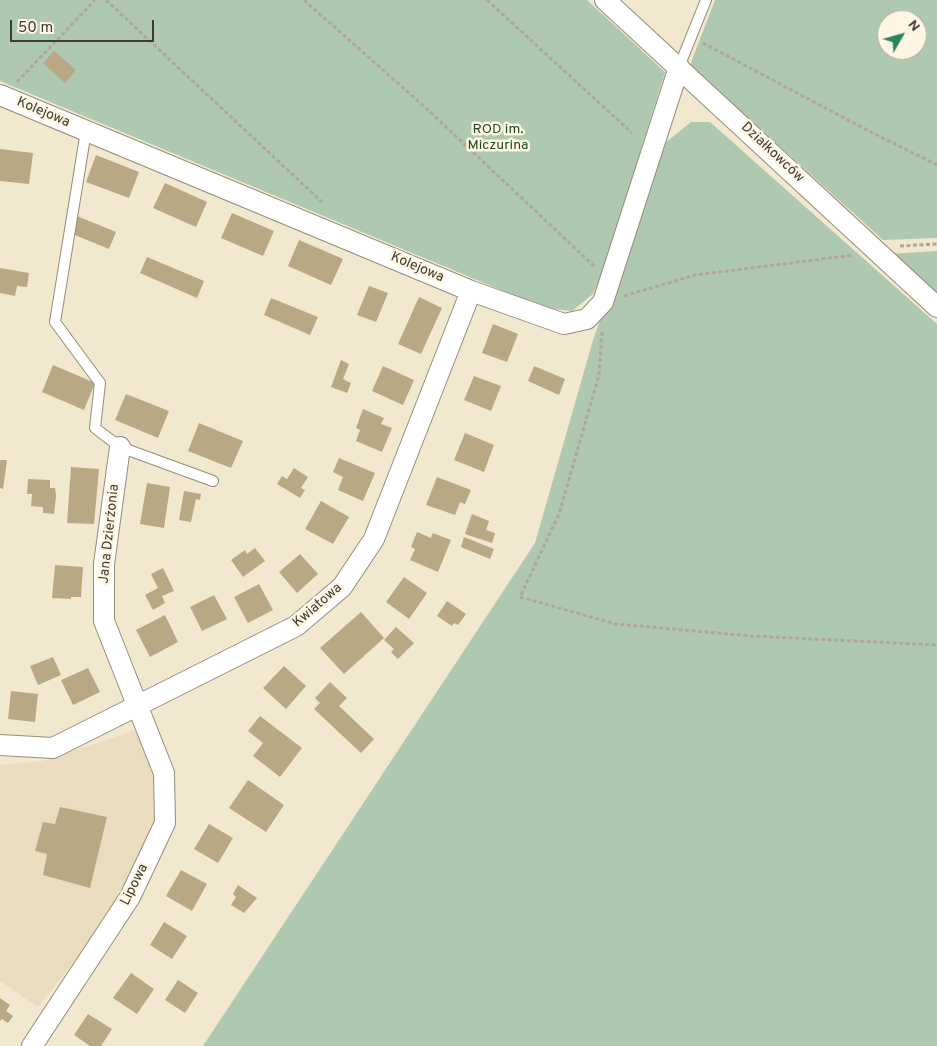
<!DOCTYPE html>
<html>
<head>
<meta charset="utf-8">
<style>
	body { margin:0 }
	#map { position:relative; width:937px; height:1046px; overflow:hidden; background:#f2e8d0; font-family:Overpass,sans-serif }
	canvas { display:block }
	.north { position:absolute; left:877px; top:10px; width:50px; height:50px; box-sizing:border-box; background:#fef5e2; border:1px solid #b2ab9b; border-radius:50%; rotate:52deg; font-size:14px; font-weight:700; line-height:20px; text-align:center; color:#3f3b31 }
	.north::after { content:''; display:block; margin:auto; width:18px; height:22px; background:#29855b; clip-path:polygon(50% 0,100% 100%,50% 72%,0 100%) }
	.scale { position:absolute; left:10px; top:20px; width:144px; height:22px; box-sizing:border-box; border:2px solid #3f3b31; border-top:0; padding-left:6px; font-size:15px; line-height:18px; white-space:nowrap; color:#3f3b31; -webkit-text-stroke:4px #fef5e2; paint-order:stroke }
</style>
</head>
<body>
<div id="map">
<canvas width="937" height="1046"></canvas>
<div class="north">N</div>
<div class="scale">50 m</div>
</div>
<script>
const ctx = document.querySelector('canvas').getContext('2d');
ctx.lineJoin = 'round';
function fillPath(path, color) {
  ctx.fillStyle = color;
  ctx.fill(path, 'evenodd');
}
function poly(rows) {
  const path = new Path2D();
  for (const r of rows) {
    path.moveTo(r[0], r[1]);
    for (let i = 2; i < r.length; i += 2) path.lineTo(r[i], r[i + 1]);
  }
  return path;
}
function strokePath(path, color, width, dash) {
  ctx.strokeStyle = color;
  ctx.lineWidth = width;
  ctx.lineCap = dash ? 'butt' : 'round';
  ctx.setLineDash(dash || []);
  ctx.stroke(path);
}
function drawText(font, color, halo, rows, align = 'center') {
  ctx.font = font + ' Overpass,sans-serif';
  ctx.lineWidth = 5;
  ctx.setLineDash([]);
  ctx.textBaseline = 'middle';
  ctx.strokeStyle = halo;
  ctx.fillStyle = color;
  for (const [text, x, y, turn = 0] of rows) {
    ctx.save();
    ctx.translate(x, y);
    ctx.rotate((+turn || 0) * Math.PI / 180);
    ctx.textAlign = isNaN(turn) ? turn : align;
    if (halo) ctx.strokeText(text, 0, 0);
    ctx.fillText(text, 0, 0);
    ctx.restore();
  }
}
fillPath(poly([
	[136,730,154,775,157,825,113,913,38,1007,0,981,0,765,42,761]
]), '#eaddbf');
fillPath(poly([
	[0,0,587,0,665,72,602,274,593,294,572,311,544,308,0,81],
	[715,0,937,0,937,238,883,240,690,65],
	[887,20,917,20,917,50,887,50],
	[691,122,710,122,937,324,937,1046,203,1046,535,543,593,340,665,143],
	[937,251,937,299,888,254]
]), '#afc8b0');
fillPath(poly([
	[54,51,76,70,65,83,43,63],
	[0,149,33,153,29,184,0,181],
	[96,155,139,172,129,198,86,182],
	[165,183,207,202,196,227,153,208],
	[232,213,274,231,263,256,221,238],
	[72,214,116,232,109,249,65,231],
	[299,240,343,259,331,285,288,266],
	[147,257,204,281,197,298,140,273],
	[0,268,29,273,27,287,17,286,15,296,0,293],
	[369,286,388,293,376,322,357,315],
	[419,297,442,308,421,354,398,344],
	[271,298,318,317,310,335,264,315],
	[493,324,518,334,507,362,482,353],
	[341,360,349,364,343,379,351,383,347,393,331,387],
	[53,365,95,383,84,410,42,392],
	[383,366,414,380,403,405,372,391],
	[534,366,565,379,559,395,528,381],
	[474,376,501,386,491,411,464,400],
	[126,394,169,411,158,438,115,420],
	[363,409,384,418,381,424,392,428,382,452,356,441,360,430,356,428],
	[199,423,243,441,231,468,188,451],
	[465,433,494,445,484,472,454,460],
	[339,458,375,473,363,501,338,490,343,477,333,472],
	[0,460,7,460,3,489,0,488],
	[71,467,99,469,94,524,67,523],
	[294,468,308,477,301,488,305,490,300,498,277,484,282,476,287,479],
	[437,477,471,490,465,504,460,502,455,515,426,505],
	[28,479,50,480,50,488,55,488,56,496,54,514,43,513,43,507,31,506,32,494,27,494],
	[147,483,170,487,164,528,140,524],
	[184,491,201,494,200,500,196,499,191,522,179,520],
	[321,501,349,517,333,544,305,529],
	[472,514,489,521,486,530,495,533,492,543,465,534],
	[417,532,431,538,433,533,451,540,438,572,410,560,415,549,411,547],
	[464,537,494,549,490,559,461,547],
	[255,548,265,561,243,577,231,560,245,550,247,554],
	[300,554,318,574,297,593,279,572],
	[55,565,83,567,81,597,71,597,71,599,52,598],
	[163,568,174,591,162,596,165,603,153,610,145,595,158,588,151,574],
	[404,577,427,593,409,619,386,602],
	[259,584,273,610,248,623,234,597],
	[214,595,227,619,202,631,190,607],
	[447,601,466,614,458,625,454,623,452,626,437,616],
	[361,612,384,638,344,674,320,648],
	[165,615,178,642,150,657,136,630],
	[396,627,414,643,398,659,391,652,394,649,384,640],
	[53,657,61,675,38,685,30,666],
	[284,666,306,686,286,709,263,688],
	[88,668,100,692,73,705,61,680],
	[330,682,347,698,339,706,374,739,361,753,314,709,320,703,315,698],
	[11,691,38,694,35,722,8,719],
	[260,716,302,748,280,777,253,756,263,743,248,731],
	[248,780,284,805,266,832,229,808],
	[60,807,107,817,90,888,43,875,47,854,35,851,43,822,55,824],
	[209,824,233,838,218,863,194,849],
	[181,870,207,884,192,911,166,896],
	[238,885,257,898,244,913,231,905,236,897,233,894],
	[164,922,187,936,172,959,150,945],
	[131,973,154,989,137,1014,113,998],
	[178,980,198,993,185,1013,165,1000],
	[0,998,10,1005,6,1011,13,1016,8,1023,2,1019,0,1021],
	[88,1014,112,1029,101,1046,90,1046,74,1035]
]), '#b8a883');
const service = poly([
	[679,67,706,0],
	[86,131,55,322,100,383,95,428,120,447,213,481]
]);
const minor = poly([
	[605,0,937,307],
	[0,95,471,291,564,324,587,319,603,302,679,67],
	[0,745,53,748,296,626,342,587,374,539,471,291],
	[32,1046,130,897,165,823,164,773,104,621,104,564,120,447]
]);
strokePath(service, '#978d78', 12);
strokePath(minor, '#978d78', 22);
strokePath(poly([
	[106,0,324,204],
	[304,0,428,110,595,267],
	[487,0,632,133],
	[703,43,863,128,937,165],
	[17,82,95,0],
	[900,246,937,244],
	[624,296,695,275,854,255],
	[602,332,599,375,559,514,520,597,616,624,751,636,937,645]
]), '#b0a896', 3, [4, 2.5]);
strokePath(service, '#fff', 10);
strokePath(minor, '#fff', 20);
drawText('14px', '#3f3b31', '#fef5e2', [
	["Kolejowa",43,113,23],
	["Działkowców",772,153,43],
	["Kolejowa",417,268,23],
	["Jana Dzierżonia",110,534,-84],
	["Kwiatowa",318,606,-41],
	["Lipowa",135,885,-63]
]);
drawText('14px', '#1d4b23', '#fef5e2', [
	["ROD im.",498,130],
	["Miczurina",498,146]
]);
</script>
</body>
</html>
